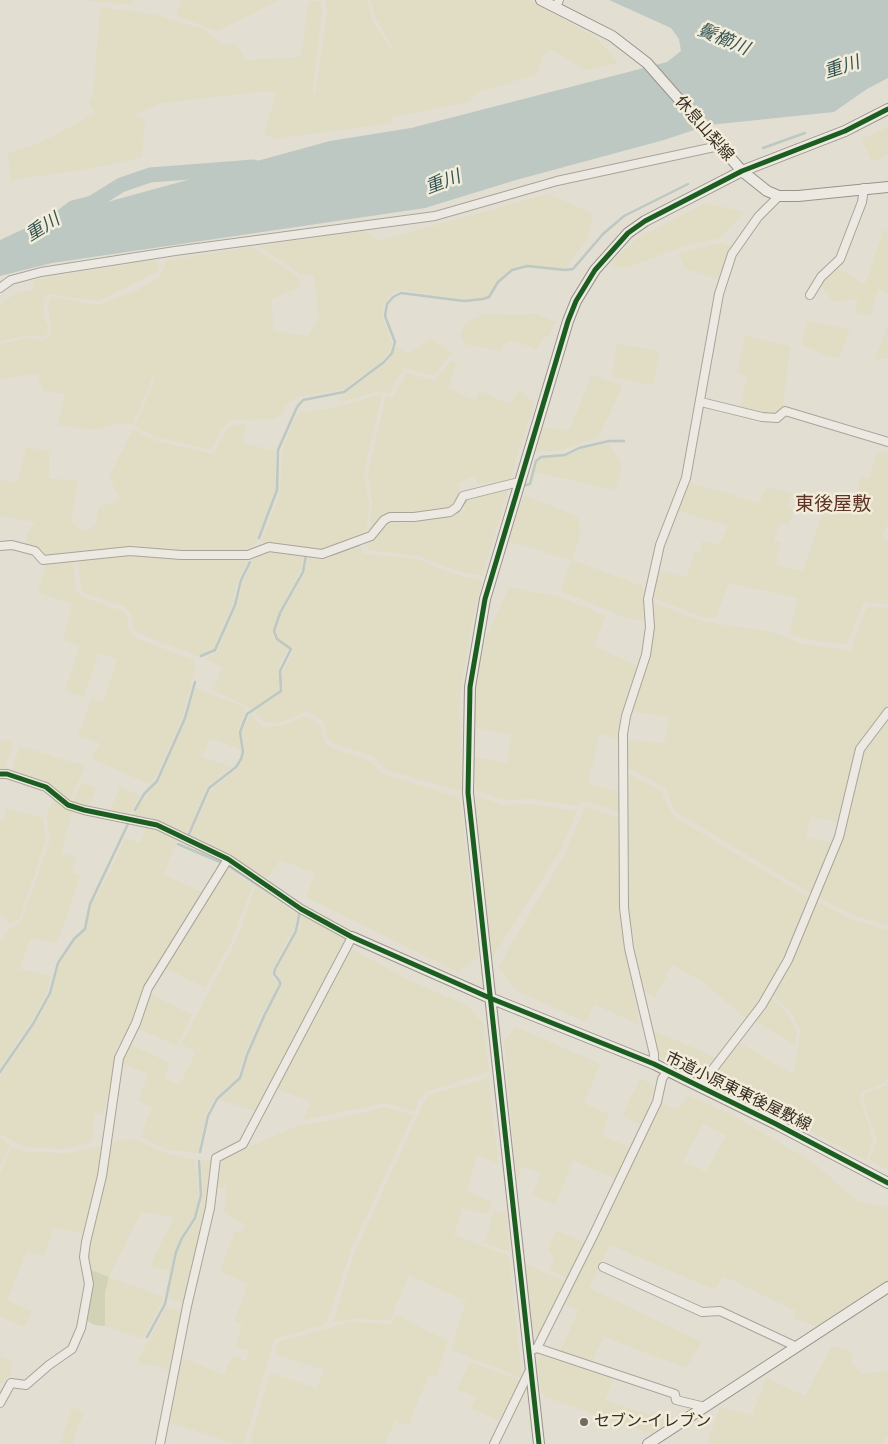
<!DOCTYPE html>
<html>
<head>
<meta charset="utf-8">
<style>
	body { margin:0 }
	canvas { display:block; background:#e3ded2 }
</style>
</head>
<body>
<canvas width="888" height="1444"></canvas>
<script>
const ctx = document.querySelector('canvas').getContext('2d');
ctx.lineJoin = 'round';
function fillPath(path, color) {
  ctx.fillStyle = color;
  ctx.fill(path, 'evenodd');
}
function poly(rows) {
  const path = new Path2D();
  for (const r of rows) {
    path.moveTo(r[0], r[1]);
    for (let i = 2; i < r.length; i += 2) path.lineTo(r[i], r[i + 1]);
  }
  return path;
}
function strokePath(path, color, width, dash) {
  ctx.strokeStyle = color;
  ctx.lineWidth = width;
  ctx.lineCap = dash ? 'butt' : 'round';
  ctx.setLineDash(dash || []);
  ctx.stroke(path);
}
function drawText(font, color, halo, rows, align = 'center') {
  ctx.font = font + ' "Times New Roman","Noto Sans JP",serif';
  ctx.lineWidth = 5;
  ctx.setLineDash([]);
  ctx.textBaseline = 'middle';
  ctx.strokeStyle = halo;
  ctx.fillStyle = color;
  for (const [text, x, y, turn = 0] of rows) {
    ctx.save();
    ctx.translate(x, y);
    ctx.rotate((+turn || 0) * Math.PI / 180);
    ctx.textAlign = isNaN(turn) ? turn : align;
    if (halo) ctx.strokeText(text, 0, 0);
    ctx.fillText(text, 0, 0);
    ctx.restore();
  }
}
fillPath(poly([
	[84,0,133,0,132,5],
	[181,0,279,0,218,31,176,16],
	[326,0,367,0,372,19,390,49,393,48,375,17,370,0,529,0,598,39,618,63,586,70,550,49,542,57,536,75,481,91,468,102,392,117,392,123,275,139,264,135,276,92,257,92,162,103,136,114,145,121,142,157,90,169,10,180,8,153,38,144,96,113,88,101,93,96,100,7,157,15,206,30,222,45,236,44,246,60,301,57,308,1,321,1,322,15,312,94,315,95,327,12],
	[888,127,888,155,872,161,861,139],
	[548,194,593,213,588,238,565,269,520,265,509,270,497,281,488,295,482,298,462,299,399,290,389,295,383,306,382,315,392,344,388,353,378,364,342,390,297,397,285,406,284,413,272,419,230,420,221,430,212,450,155,437,135,426,155,380,152,378,133,424,120,423,96,430,58,425,65,394,44,391,37,374,0,379,0,344,28,338,42,340,51,337,48,302,52,297,98,305,134,292,159,278,167,260,252,247,299,277,300,287,272,299,273,331,308,336,319,317,314,276,300,274,259,246,363,231,378,241],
	[706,203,744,212,720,238,685,246,628,267,613,267,612,261,638,238],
	[884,230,888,231,888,293,878,289,871,316,855,312,858,300,833,301,820,285,835,267,865,284],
	[722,243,732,247,721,279,685,269,679,253],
	[153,260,160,266,155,273,99,301,49,294,44,300,44,316,48,326,47,335,42,337,29,335,0,341,0,304,20,291,32,291,34,280],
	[534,313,555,321,549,338,544,336,537,350,515,341,508,341,500,351,464,344,460,335,466,322,484,314,522,315],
	[808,321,850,330,839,358,828,356,801,344],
	[888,324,888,358,875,359],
	[745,335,790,346,783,407,774,416,740,408,747,377,737,372],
	[431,339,452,352,434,376,404,368,389,393,380,391,340,402,341,396,388,362,396,347,408,354],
	[617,344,660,351,653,385,612,377],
	[451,360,457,363,448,388,475,401,480,391,510,404,519,390,534,402,510,480,478,484,474,476,458,483,461,494,453,507,418,514,394,514,370,533,372,503,368,473,386,396,393,397,407,373,435,381],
	[592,375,623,386,598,437,562,450,535,452,542,427,569,431],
	[378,395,382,396,364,472,369,504,366,536,321,550,275,546,261,541,277,502,280,489,282,450,297,413,334,408],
	[246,424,243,443,275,451,276,487,270,507,251,552,188,553,131,549,50,558,24,550,28,531,36,522,0,516,0,480,17,483,26,447,49,451,49,479,78,480,71,521,84,532,95,526,99,507,120,499,109,477,133,429,156,441,214,454,224,433,233,425],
	[609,444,622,465,616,490,534,472,537,463,541,458,566,456,579,450],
	[877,451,885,454,888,451,888,523,882,538,888,540,888,601,886,604,864,602,847,644,811,640,789,634,798,598,729,583,716,617,705,618,651,597,657,570,687,577,695,551,700,552,703,540,719,545,728,526,676,510,687,482,759,503,767,487,792,494,787,508,794,510,789,524,780,523,773,541,781,542,776,565,803,571,827,498,853,509,860,476,870,478],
	[508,490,482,576,451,569,419,556,368,550,368,544,389,522,410,523,462,514,466,502,470,499],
	[524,495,577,516,581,532,572,560,643,586,645,621,629,619,561,591,571,560,508,541],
	[361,547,363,554,417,559,447,572,482,581,470,632,460,694,461,791,386,770,375,757,332,743,327,738,324,722,308,711,279,723,263,722,255,711,284,691,281,675,294,651,278,638,276,630,282,613,305,573,308,558,324,559],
	[264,551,303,555,301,570,279,612,272,631,274,638,289,649,280,663,279,691,252,709,213,690,222,668,205,659,217,652,237,605,243,582,253,559],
	[129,554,249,558,238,580,232,605,214,648,198,656,145,636,134,630,131,614,125,607,87,594,81,589,78,558],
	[73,562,76,591,82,597,122,611,127,616,129,631,137,639,194,660,195,668,183,715,156,777,149,784,92,759,100,743,78,736,91,699,103,702,117,659,99,653,83,697,65,691,80,646,63,640,72,604,38,592,46,564],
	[509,587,560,597,606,616,594,646,638,666,624,712,619,739,600,734,588,783,619,792,620,812,584,801,578,806,532,799,504,800,476,790,474,757,507,763,511,735,476,727,475,694,485,640],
	[651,602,705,622,773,632,799,643,851,651,867,606,888,608,888,705,856,747,838,822,811,817,806,838,833,843,810,893,675,811,665,787,626,767,627,740,664,743,669,717,631,711,647,659],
	[195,688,239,705,246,710,238,730,241,750,210,738,202,757,232,767,207,786,192,824,185,833,154,820,132,815,160,778,186,718],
	[251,714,262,727,281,726,303,717,309,718,321,726,323,739,328,746,372,762,381,773,460,798,478,958,458,972,306,897,315,873,280,860,266,880,190,836,212,789,237,769,245,752,242,731],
	[888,718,888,926,856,916,817,897,851,799,864,751],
	[0,739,13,742,5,770,0,770],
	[20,746,85,766,70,801,47,783,11,773],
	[627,773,661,791,673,816,808,897,785,959,747,1019,700,980,672,965,655,998,643,991,627,901],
	[82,782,97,788,87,808,73,803],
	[120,787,140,796,130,814,110,810],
	[484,798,502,805,532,804,577,811,560,851,492,958,475,799],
	[54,799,73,811,61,853,77,858,72,872,81,875,57,943,30,938,19,969,51,976,46,993,33,1019,0,1067,0,942,10,929,21,922,50,840,46,817],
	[585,807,620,818,627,948,639,1025,594,1004,586,1022,517,991,498,967,564,856],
	[7,808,43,818,46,840,19,920,11,924,0,913,0,819,3,820],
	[148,825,178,838,164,874,201,892,182,928,144,990,133,1021,115,1051,111,1083,103,1114,94,1113,92,1142,65,1149,24,1147,0,1134,0,1077,38,1019,51,994,60,964,77,938,87,929,92,903,108,876,125,838,140,843],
	[226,868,253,885,230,944,205,988,164,967],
	[256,886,298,915,294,930,286,941,272,971,272,977,279,986,261,1015,240,1066,238,1078,234,1084,214,1099,206,1114,198,1153,168,1150,140,1137,152,1108,139,1100,148,1074,120,1063,123,1041,170,1063,164,1078,179,1086,196,1052,181,1044,236,941],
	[814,900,856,921,888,930,888,1075,885,1083,861,1092,861,1102,873,1139,866,1160,710,1078,717,1065,740,1043,794,1075,800,1031,792,1013,772,994],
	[302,913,345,938,258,1112,219,1100,237,1085,242,1077,247,1056,265,1016,282,987,282,982,276,972,290,941,299,931],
	[349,948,415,983,468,1006,483,1024,489,1071,426,1092,418,1100,415,1112,385,1103,303,1120,311,1102,277,1089],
	[151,994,192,1015,177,1045,136,1028],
	[770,997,789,1016,797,1033,795,1045,755,1021],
	[516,1027,600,1064,584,1103,609,1114,602,1136,632,1148,617,1179,573,1161,555,1205,532,1195,541,1173,522,1166,517,1181,504,1040],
	[649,1029,717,1058,698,1073,659,1056],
	[489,1078,498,1163,477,1155,467,1191,492,1202,488,1214,462,1208,454,1235,509,1256,522,1378,451,1350,466,1301,409,1275,390,1320,354,1319,333,1322,353,1256,423,1104,429,1095],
	[640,1078,654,1086,643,1125,622,1117],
	[888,1082,888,1170,869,1160,877,1140,863,1101,865,1093,887,1085],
	[688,1096,729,1113,814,1163,857,1201,888,1208,888,1281,818,1327,793,1318,796,1311,723,1276,715,1290,610,1245,589,1288,702,1342,686,1368,604,1337,592,1362,560,1351,579,1310,563,1303,662,1103,678,1110],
	[703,1124,726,1135,706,1172,683,1161],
	[385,1107,413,1115,353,1245,326,1324,274,1339,244,1444,234,1444,169,1422,181,1357,224,1375,232,1356,246,1361,249,1351,235,1346,242,1325,234,1321,248,1284,220,1271,235,1231,241,1233,245,1224,224,1213,227,1186,216,1189,223,1158,297,1126,342,1118],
	[0,1137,10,1145,0,1167],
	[126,1139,138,1140,167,1154,195,1160,199,1195,195,1215,182,1233,175,1251,171,1271,150,1266,174,1217,141,1212,109,1277,164,1297,143,1339,105,1326,105,1293,109,1277,91,1270,87,1255,89,1237,108,1165,109,1149,113,1143],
	[103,1146,100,1170,82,1234,54,1227,44,1256,27,1251,7,1300,32,1311,25,1327,0,1317,0,1174,12,1147,26,1152,68,1153],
	[201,1160,214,1160,200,1239,185,1304,168,1298,177,1255,184,1238,198,1219,203,1194],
	[494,1210,506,1214,510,1252,485,1243],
	[556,1230,586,1243,568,1279,549,1270,554,1259,548,1249],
	[526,1264,566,1282,541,1335,533,1333],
	[166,1307,182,1312,169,1370,137,1362],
	[396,1315,448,1341,436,1378,429,1375,408,1425,395,1420,385,1444,249,1444,270,1373,317,1388,324,1370,275,1354,278,1342,351,1322,391,1324],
	[832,1346,851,1351,852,1363,862,1374,888,1371,888,1437,885,1437,884,1444,707,1444,720,1407,752,1416,766,1378,805,1396],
	[0,1356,12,1361,10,1374,3,1384,0,1383],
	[540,1356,614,1377,605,1400,669,1422,652,1434,545,1397,541,1392,537,1362],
	[470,1362,520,1381,498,1421,471,1408,476,1397,457,1389],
	[72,1407,84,1412,73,1439,74,1444,60,1444]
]), '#e1dcc4');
fillPath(poly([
	[91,1270,109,1277,105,1293,105,1326,94,1325,86,1320]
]), '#d1d2b6');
fillPath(poly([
	[609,0,888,0,888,78,867,89,834,112,709,125,664,140,516,180,425,208,52,263,0,276,0,240,45,219,330,141,411,128,667,62,681,51,679,39,671,28]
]), '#bcc8c1');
strokePath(poly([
	[763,148,805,133],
	[526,485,530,484,536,461,541,457,565,455,579,448,609,441,624,441],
	[452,514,458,512,468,497],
	[259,538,277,490,278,450,297,407,303,400,344,392,384,362,392,353,395,342,385,316,387,304,393,297,401,293,464,301,483,299,489,297,498,282,512,270,527,266,565,270,573,269,603,234,624,216,688,184],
	[331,555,359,545],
	[201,656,215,650,235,605,241,580,250,562],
	[135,810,144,794,157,781,185,718,195,682],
	[189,834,209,788,236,767,241,759,243,752,240,732,247,714,281,691,280,671,291,649,277,639,274,631,280,613,303,572,306,555,308,556],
	[178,844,227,865,299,912,299,916,296,931,275,969,274,974,280,982,280,985,264,1016,247,1055,240,1078,217,1099,208,1116,200,1152],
	[0,1072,33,1024,50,993,58,963,74,939,85,929,90,904,128,824],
	[147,1337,165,1304,176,1252,182,1238,195,1218,201,1195,199,1161]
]), '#bcc8c1', 2.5);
strokePath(poly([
	[51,225,73,208,92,203,121,185,150,175,254,167]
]), '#bcc8c1', 15);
const street = poly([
	[556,7,559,0],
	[0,288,11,280,41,272,175,251,435,216,557,181,719,146],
	[810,295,821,277,840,259,862,202,864,188],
	[701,402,762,417,777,418,785,411,888,442],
	[0,546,12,545,35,551,43,560,130,551,181,555,248,555,269,547,322,554,371,536,384,520,390,517,414,517,450,512,457,507,463,496,519,482],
	[0,774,7,774,46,787,68,805,84,810,157,825,228,859,301,909,352,937,243,1144,216,1158,210,1208,187,1306,160,1444],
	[654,1064,654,1054,629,948,624,908,623,734,626,716,646,655,650,627,648,599,660,545,686,478,719,294,732,254,758,217,779,196],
	[700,1086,762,1005,788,960,839,837,860,749,888,712],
	[603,1267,702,1312,720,1311,797,1347],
	[537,1348,675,1394,676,1400,705,1407],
	[529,1351,537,1348,593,1236,657,1102,662,1079,667,1071],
	[0,1403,11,1383,26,1385,49,1365,72,1349,81,1328,89,1284,84,1257,86,1242,102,1176,119,1058,136,1023,148,988,228,859],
	[494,1444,530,1370]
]);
const secondary = poly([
	[541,0,612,36,647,63,742,171,767,191,779,196,798,196,888,187],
	[352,937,490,998,654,1064,776,1124,888,1183],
	[539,1444,468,793,470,687,485,599,568,321,576,301,595,270,628,233,645,221,742,171,845,131,888,109],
	[648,1444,888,1287]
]);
strokePath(street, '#a9a49a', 10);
strokePath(secondary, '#99938a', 12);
strokePath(street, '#ece9e2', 8);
strokePath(secondary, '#ece9e2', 10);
strokePath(poly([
	[0,774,7,774,46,787,68,805,84,810,157,825,228,859,301,909,352,937,490,998,654,1064,776,1124,888,1183],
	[539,1444,468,793,470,687,485,599,568,321,576,301,595,270,628,233,645,221,742,171,845,131,888,109]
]), '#1b5e20', 5);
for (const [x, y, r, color] of [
	[584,1422,5,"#746b60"]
]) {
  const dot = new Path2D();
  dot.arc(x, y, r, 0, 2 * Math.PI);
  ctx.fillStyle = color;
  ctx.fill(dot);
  strokePath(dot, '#f2ecda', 2);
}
drawText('16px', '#382d22', '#f2ecda', [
	["休息山梨線",704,129,49],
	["市道小原東東後屋敷線",738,1092,26]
]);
drawText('16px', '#382d22', '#f2ecda', [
	["セブン-イレブン",594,1422]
], 'left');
drawText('italic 18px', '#345554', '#f2ecda', [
	["鬢櫛川",723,40,23],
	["重川",842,68,-18],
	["重川",443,183,-21],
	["重川",43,228,-32]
]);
drawText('19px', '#5f3427', '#f2ecda', [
	["東後屋敷",833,505]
]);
</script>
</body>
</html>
